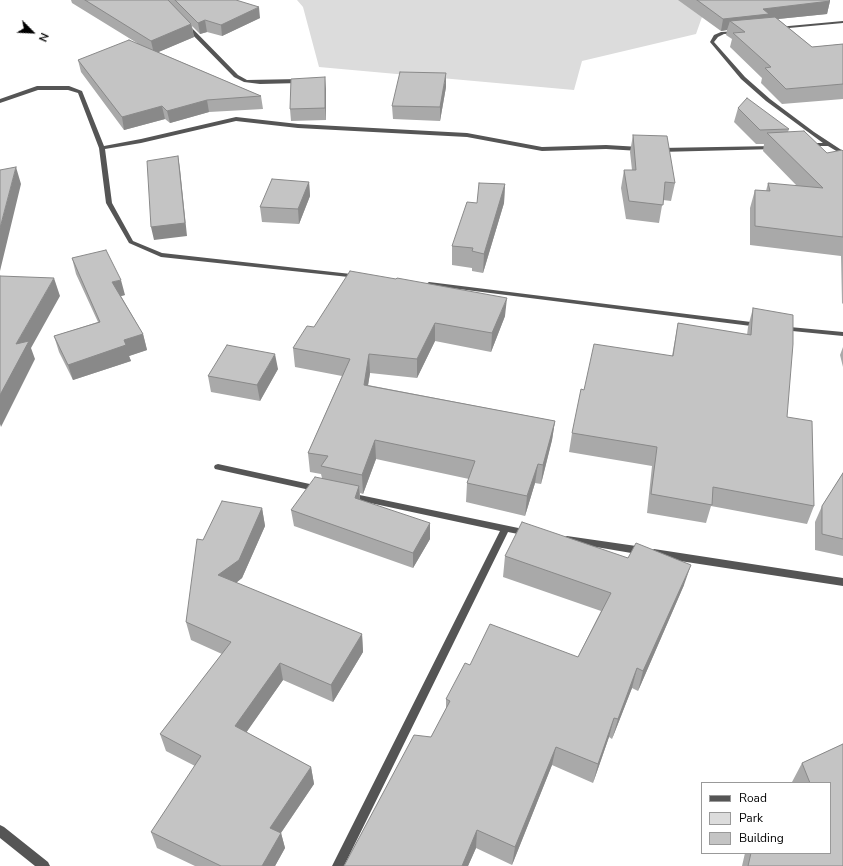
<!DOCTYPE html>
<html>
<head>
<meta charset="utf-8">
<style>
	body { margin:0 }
	#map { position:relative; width:843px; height:866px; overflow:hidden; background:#fff; font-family:"Nunito Sans",sans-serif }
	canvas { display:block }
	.legend { position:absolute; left:701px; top:782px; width:130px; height:72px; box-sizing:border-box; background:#fff; border:1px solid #999; margin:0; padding:5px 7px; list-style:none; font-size:12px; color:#000 }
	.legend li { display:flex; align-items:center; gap:8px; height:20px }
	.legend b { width:20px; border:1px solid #999 }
	.north { position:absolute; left:12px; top:12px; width:40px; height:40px; -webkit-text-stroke:3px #fff; paint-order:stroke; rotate:114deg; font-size:11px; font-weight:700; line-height:16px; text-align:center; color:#000 }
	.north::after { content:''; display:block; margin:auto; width:14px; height:18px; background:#000; clip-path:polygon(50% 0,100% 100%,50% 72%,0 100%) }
</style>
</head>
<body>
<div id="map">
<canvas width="843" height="866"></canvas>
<ul class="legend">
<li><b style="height:5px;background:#555"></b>Road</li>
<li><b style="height:11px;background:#dcdcdc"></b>Park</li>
<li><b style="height:11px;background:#c4c4c4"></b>Building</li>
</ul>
<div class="north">N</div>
</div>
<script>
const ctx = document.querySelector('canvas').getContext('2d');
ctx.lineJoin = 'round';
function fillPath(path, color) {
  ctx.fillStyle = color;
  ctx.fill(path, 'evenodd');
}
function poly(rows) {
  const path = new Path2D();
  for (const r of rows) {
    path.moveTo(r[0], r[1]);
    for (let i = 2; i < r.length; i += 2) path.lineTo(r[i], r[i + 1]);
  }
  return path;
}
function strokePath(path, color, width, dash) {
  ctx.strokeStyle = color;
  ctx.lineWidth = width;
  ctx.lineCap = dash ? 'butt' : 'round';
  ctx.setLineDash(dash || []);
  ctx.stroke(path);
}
fillPath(poly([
	[297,0,708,0,696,34,582,61,574,90,319,67,303,7]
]), '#dcdcdc');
fillPath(poly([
	[843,21,843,23,778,29,776,28,778,27,843,21],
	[183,23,187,23,238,75,247,80,300,79,303,81,300,83,260,84,244,82,234,77,183,25,183,23],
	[739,31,739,33,724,34,718,37,714,42,745,77,770,99,814,132,843,151,843,155,828,146,806,146,806,144,808,143,823,143,766,101,741,79,710,42,714,35,721,32,739,31],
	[37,86,69,86,82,91,104,146,141,139,236,117,298,124,467,133,542,147,606,145,640,147,643,149,640,151,606,149,542,151,467,137,298,128,236,121,141,143,105,149,112,203,133,241,162,253,360,275,361,276,358,278,161,257,129,243,106,203,99,148,78,93,68,90,38,90,0,103,0,99,37,86],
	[774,146,777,148,776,149,660,152,657,150,660,148,774,146],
	[429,282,759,323,763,325,759,327,427,285,426,284,429,282],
	[779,326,843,332,843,336,782,330,778,328,779,326],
	[218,464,319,486,322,487,323,489,322,491,319,492,215,469,214,467,215,465,218,464],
	[350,493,528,530,531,531,532,533,531,535,528,536,508,532,344,866,332,866,500,531,347,498,346,496,347,494,350,493],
	[567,536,643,547,646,549,647,551,646,553,643,555,567,542,564,541,563,539,564,537,567,536],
	[654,549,843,578,843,586,654,557,651,555,649,553,651,551,654,549],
	[0,825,4,827,48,862,50,866,35,866,0,838,0,825]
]), '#555');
fillPath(poly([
	[71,0,236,0,260,18,222,36,207,32,200,34,192,26,194,37,158,52,261,96,263,109,209,112,170,123,165,119,124,130,81,72,78,60,137,43,72,3],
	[678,0,829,0,830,1,827,14,778,19,812,47,843,44,843,99,782,104,761,83,762,78,730,47,732,39,726,35,727,30,721,31],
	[446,87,440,121,393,119,392,106],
	[326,89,326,120,291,121,290,109],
	[738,108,789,129,788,132,827,153,843,151,843,304,842,303,841,256,750,245,750,208,755,190,766,191,768,183,797,186,763,151,764,144,756,144,734,122],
	[633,135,675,183,671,201,663,200,659,223,626,219,621,188,624,170,632,170,630,152],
	[309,182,310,196,299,224,262,222,260,207],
	[505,184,504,203,483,273,472,271,472,268,452,265,452,246],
	[72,258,125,295,121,296,143,334,147,350,129,356,131,361,73,380,59,352,54,336,98,322,76,274],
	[753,308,814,506,807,524,711,506,706,523,647,513,652,466,569,452,572,433,584,390,672,356,678,323,747,335,748,327],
	[505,316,491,352,435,341,417,378,370,373,368,385,555,421,552,440,541,484,535,483,525,516,466,502,467,483,469,479,376,459,363,494,360,493,360,500,430,539,413,568,294,526,291,510,322,478,321,474,310,472,308,453,342,376,295,367,293,348,314,327],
	[843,347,843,367,840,355],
	[278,369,260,401,211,392,208,376],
	[843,473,843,556,815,550,815,522,822,506],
	[262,508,265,526,242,578,236,583,362,634,363,652,333,702,283,680,246,732,311,767,314,784,281,833,285,848,275,866,195,866,157,848,151,832,195,766,166,751,160,734,222,654,191,640,186,622,203,540],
	[505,556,684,585,638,691,632,688,612,739,609,737,593,783,552,765,512,865,476,848,468,866,344,866,431,737,446,709,446,699,470,665,578,657,601,611,503,577],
	[843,744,843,866,742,866,745,853,830,853,830,783,792,783,792,782,802,763]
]), '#a9a9a9');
fillPath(poly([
	[830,1,827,14,768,20,730,21,727,30,721,31,723,19,763,9],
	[259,7,260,18,222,36,221,25],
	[205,20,207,32,200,34,198,23],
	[191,24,194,37,154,54,151,41],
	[446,73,446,87,440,121,440,107],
	[325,77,326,89,326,120,325,108],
	[207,100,209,112,170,123,167,111],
	[162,106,165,119,124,130,122,117],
	[178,156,180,169,187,236,154,240,151,227],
	[16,167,21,184,0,271,0,228],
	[309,182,310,196,299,224,298,209],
	[505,184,504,203,483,273,484,254],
	[54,278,60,296,31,348,35,359,1,427,0,424,0,395,16,344],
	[121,280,125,295,117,297,112,282],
	[507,298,505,316,491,352,492,333],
	[435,323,435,341,417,378,417,359],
	[143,334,147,350,129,356,131,361,73,380,68,365,124,340],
	[275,354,278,369,260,401,257,385],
	[369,354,370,373,365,404,364,385],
	[555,421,552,440,541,484,543,465],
	[375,440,376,459,363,494,362,475],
	[538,464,535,483,525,516,527,496],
	[359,486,360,502,355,498],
	[262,508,265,526,242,578,223,593,218,575],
	[430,523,430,539,413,568,413,553],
	[691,565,684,585,638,691,643,671],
	[362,634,363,652,333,702,331,685],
	[280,663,283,680,239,743,235,726],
	[637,668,632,688,612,739,618,719],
	[614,718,609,737,593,783,598,764],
	[556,747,552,765,512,865,515,847],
	[311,767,314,784,274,843,270,828],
	[477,830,476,848,468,866,462,866],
	[281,833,285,848,275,866,262,866]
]), '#898989');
const building = poly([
	[85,0,168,0,191,24,151,41,85,0],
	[175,0,236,0,259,7,221,25,205,20,198,23,175,0],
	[697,0,829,0,830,1,763,9,769,14,723,19,697,0],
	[775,17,812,47,843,44,843,84,786,89,765,68,771,67,733,33,745,32,730,21,775,17],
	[129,40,261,96,207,100,167,111,162,106,122,117,78,60,129,40],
	[400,72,446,73,440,107,392,106,400,72],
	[325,77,325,108,290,109,291,79,325,77],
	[747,98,789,129,760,130,738,108,747,98],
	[804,131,827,153,842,150,843,151,843,237,755,226,755,190,770,191,768,183,823,188,767,133,804,131],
	[633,135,667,136,675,183,665,182,663,205,629,201,624,170,636,170,633,135],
	[178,156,185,223,151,227,147,161,178,156],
	[16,167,0,228,0,170,16,167],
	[272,179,309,182,298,209,260,207,272,179],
	[479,183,505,184,484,254,472,251,473,248,452,246,467,202,477,203,479,183],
	[106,250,121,280,112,282,143,334,124,340,126,345,68,365,54,336,100,322,72,258,106,250],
	[350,271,396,279,397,278,507,298,492,333,435,323,417,359,369,354,364,385,555,421,543,465,538,464,527,496,467,483,475,461,375,440,362,475,321,466,328,456,308,453,350,359,293,348,307,326,314,327,350,271],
	[0,276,54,278,16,344,29,341,0,395,0,276],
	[753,308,793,315,793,344,787,417,812,421,814,506,713,487,712,505,651,494,657,447,572,433,581,389,584,390,594,344,673,356,678,323,751,335,753,308],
	[227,345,275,354,257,385,208,376,227,345],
	[843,473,843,539,822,534,822,506,843,473],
	[315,477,359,486,355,498,430,523,413,553,291,510,315,477],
	[222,501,262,508,239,560,218,575,362,634,331,685,280,663,235,726,311,767,270,828,281,833,262,866,221,866,151,832,201,756,160,734,231,642,186,622,197,539,203,540,222,501],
	[522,522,628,558,636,543,691,565,643,671,637,668,618,719,614,718,598,764,556,747,515,847,477,830,462,866,344,866,414,735,431,737,450,701,446,699,465,663,470,665,490,624,578,657,611,593,505,556,522,522],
	[843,744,843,866,748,866,751,853,830,853,830,783,810,783,802,763,843,744]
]);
fillPath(building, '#c4c4c4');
strokePath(building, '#898989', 1);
</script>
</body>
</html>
